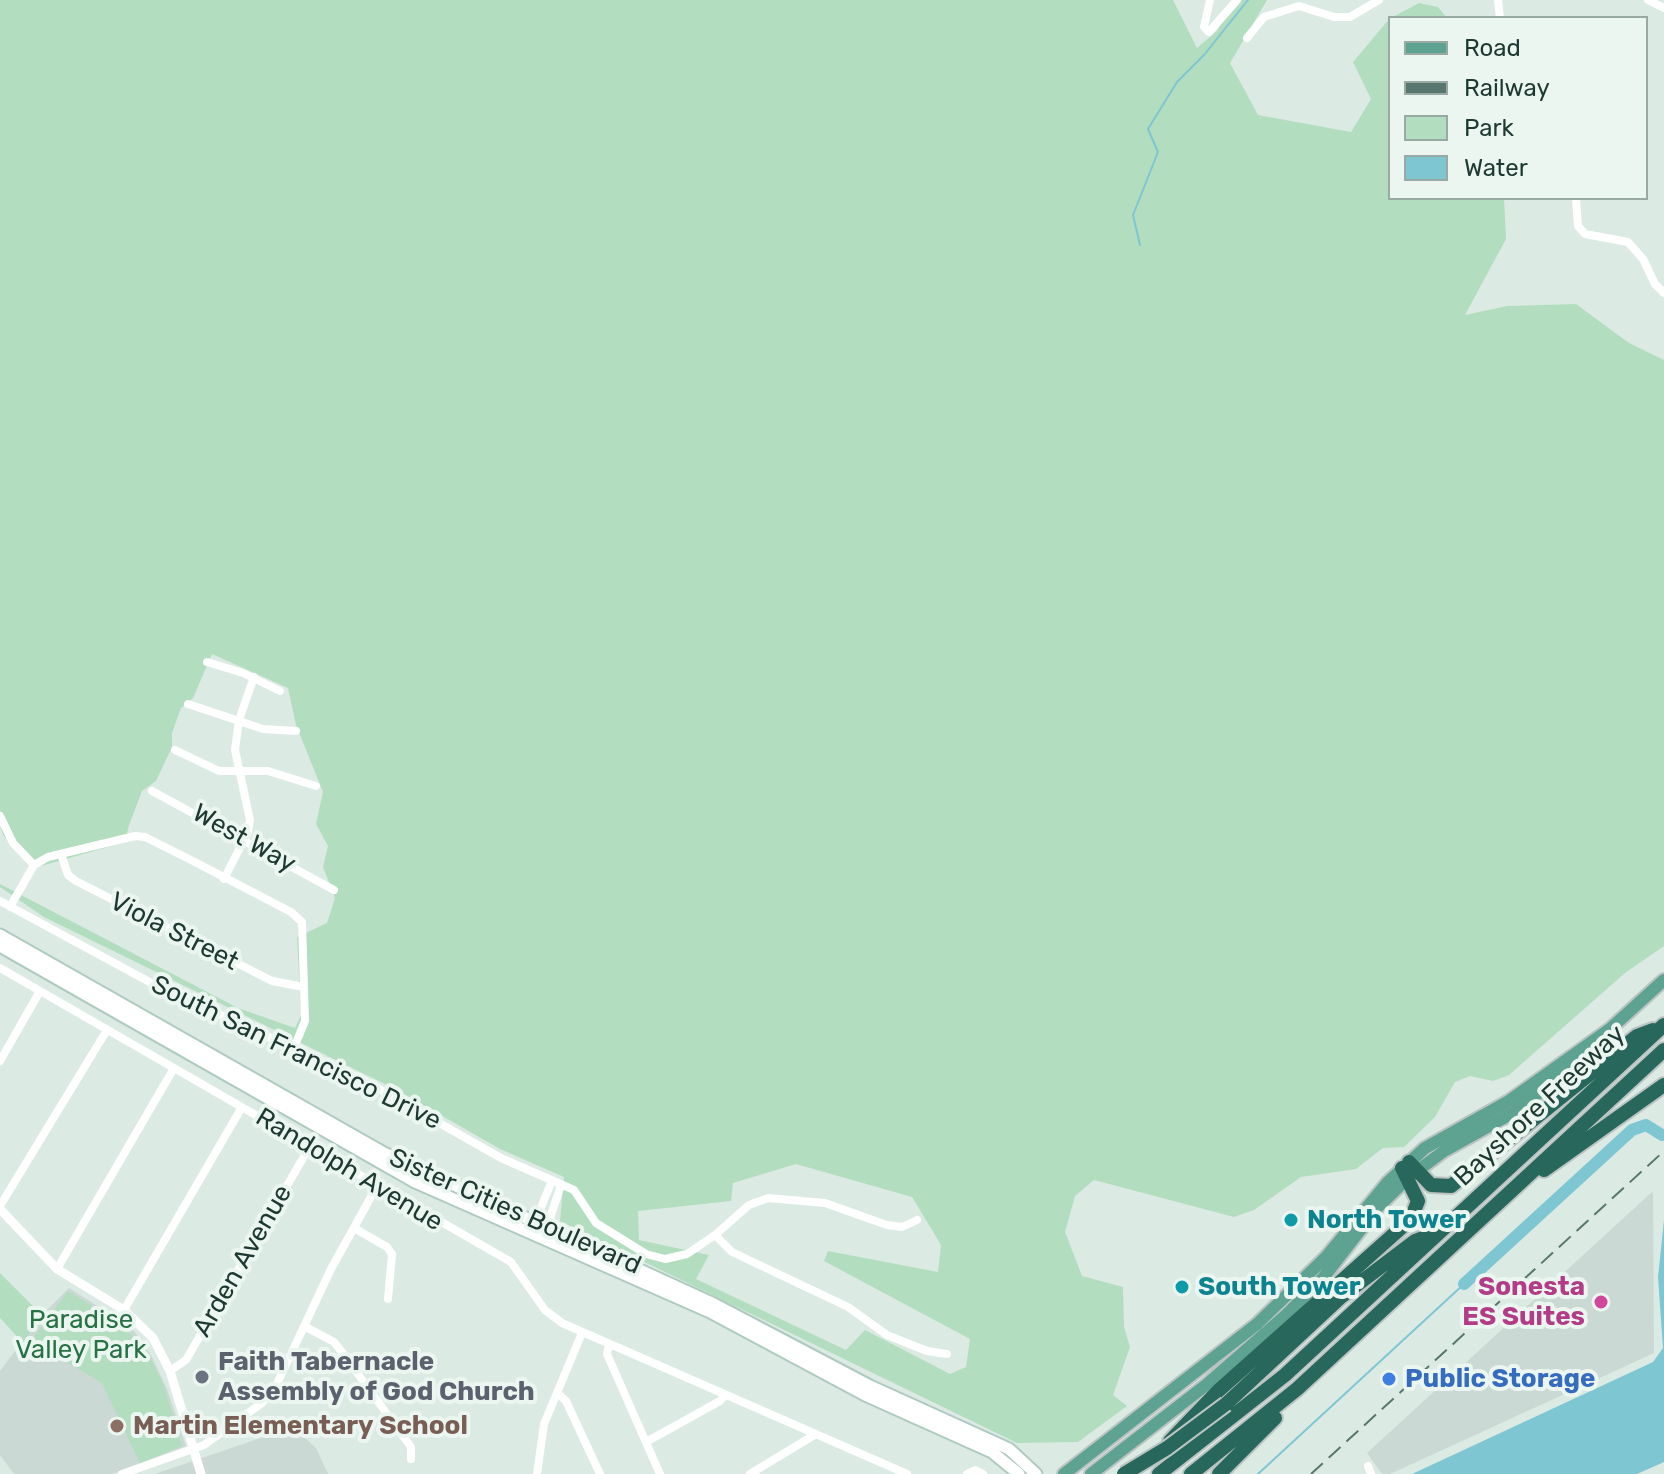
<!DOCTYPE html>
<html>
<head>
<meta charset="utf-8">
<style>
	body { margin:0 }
	#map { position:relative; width:1664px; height:1474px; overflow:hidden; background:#dceae4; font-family:Rubik,sans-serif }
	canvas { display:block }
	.legend { position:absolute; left:1388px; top:16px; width:260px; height:184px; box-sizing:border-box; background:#ecf6f1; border:2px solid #99aaa5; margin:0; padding:10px 14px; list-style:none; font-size:24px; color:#1d3932 }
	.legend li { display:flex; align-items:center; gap:16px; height:40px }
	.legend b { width:40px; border:2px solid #99aaa5 }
</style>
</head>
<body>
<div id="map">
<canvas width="1664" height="1474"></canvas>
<ul class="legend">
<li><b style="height:10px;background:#5ea291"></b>Road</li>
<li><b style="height:10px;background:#57766e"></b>Railway</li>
<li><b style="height:22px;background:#b3ddbf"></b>Park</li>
<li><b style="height:22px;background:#7fc6d3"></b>Water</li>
</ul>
</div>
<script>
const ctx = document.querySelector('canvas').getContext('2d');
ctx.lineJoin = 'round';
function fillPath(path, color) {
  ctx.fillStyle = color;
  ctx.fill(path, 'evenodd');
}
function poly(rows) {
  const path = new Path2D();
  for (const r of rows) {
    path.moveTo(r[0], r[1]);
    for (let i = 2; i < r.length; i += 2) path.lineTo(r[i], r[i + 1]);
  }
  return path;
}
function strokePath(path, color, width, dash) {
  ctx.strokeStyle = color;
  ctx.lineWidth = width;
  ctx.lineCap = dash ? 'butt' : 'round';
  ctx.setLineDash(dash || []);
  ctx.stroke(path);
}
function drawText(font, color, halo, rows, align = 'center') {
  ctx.font = font + ' Rubik,sans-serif';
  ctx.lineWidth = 8;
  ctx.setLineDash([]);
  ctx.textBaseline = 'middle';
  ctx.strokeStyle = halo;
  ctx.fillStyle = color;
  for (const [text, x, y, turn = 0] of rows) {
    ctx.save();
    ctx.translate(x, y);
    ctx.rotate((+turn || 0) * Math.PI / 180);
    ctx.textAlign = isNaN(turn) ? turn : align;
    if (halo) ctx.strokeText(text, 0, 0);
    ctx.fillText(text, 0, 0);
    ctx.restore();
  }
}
fillPath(poly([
	[1653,1191,1654,1353,1390,1474,1382,1474,1367,1453],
	[69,1288,132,1328,151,1355,167,1389,186,1446,112,1474,14,1474,0,1455,0,1371,42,1315],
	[293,1427,316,1448,328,1474,155,1474]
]), '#cad9d3');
fillPath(poly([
	[0,0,1173,0,1197,48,1217,31,1228,11,1239,0,1267,0,1230,63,1258,115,1351,132,1371,99,1353,62,1390,18,1390,198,1504,198,1506,239,1465,315,1507,306,1576,304,1629,343,1664,360,1664,946,1625,973,1509,1075,1493,1081,1470,1076,1455,1082,1435,1117,1404,1147,1383,1148,1356,1169,1301,1177,1254,1210,1234,1217,1094,1180,1075,1196,1065,1232,1082,1276,1123,1287,1124,1327,1130,1347,1113,1395,1127,1406,1078,1442,1017,1443,560,1221,564,1177,500,1149,397,1090,44,917,0,887,0,884,238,1008,295,1028,301,1015,297,937,327,923,335,898,323,867,328,846,316,824,323,792,296,725,288,688,212,654,193,698,181,708,172,733,172,747,156,781,142,791,128,828,126,842,41,866,25,860,3,835,0,825],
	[796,1164,912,1197,941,1245,938,1272,828,1251,824,1261,970,1339,966,1367,950,1374,865,1330,846,1350,696,1279,709,1255,639,1240,638,1211,731,1201,733,1183],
	[1419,3,1438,7,1447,18,1391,18],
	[0,1273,42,1315,23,1343,0,1318],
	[68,1291,120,1323,148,1353,164,1386,182,1446,140,1463,102,1383,31,1341]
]), '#b3ddbf');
fillPath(poly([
	[1664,1220,1664,1462,1637,1474,1412,1474,1653,1362,1663,1348,1658,1277]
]), '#7fc6d3');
strokePath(poly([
	[1140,245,1133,215,1158,152,1148,129,1177,82,1204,55,1248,0],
	[1258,1474,1464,1284]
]), '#7fc6d3', 2);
strokePath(poly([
	[1464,1284,1632,1130,1646,1125,1662,1135]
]), '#7fc6d3', 12);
const secondary = poly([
	[0,935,384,1153,714,1304,870,1386,1009,1449,1036,1474],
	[0,946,415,1182,710,1312,865,1395,992,1452,1019,1474]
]);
const primary = poly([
	[1064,1474,1257,1324,1326,1257,1387,1183,1425,1148,1509,1101,1610,1029,1664,980],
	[1091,1474,1206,1385,1286,1315,1323,1278,1378,1207,1409,1177,1444,1151,1516,1111,1598,1046,1608,1032]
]);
const motorway = poly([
	[1409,1162,1431,1185,1451,1186,1637,1036,1653,1030],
	[1544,1170,1664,1085],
	[1226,1404,1341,1297,1415,1241,1428,1236],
	[1170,1441,1218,1391,1411,1219,1418,1201,1402,1168],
	[1159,1474,1285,1375,1664,1025],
	[1191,1474,1297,1389,1664,1050],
	[1219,1474,1275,1418]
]);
strokePath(secondary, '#afcac0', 15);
strokePath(primary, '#bbc4c2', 16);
strokePath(motorway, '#bbc4c2', 18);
strokePath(poly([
	[1210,0,1204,27,1209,32,1237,0],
	[1498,0,1500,18],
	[1648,0,1664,8],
	[1247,38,1264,17,1299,6,1334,17,1350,17,1379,0],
	[1576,198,1578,226,1585,234,1628,242,1643,259,1655,284,1664,293],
	[207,662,243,673,280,691],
	[188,704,263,729,296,731],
	[175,750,219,771,268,771,316,786],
	[152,791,334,890],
	[0,816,13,843,34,865],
	[61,854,68,875,76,881,272,981,304,987],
	[224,879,248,832,250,820,235,750,239,720,254,677],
	[0,901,155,985,365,1081,501,1158,574,1190,596,1223,646,1254,665,1259,687,1254,715,1235,749,1205,768,1198,825,1203,887,1225,902,1227,917,1220],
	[10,907,34,865,48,857,135,836,145,837,191,860,291,912,302,922,305,1021,293,1050],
	[0,968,511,1262,545,1310,562,1323,907,1474],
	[0,1061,40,991],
	[0,1206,107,1030],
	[542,1225,539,1212,552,1181],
	[354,1228,387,1247,392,1254,388,1299],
	[715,1235,732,1252,848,1307,887,1335,927,1351,947,1354],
	[537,1237,542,1225,550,1218,561,1185],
	[57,1269,174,1068],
	[124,1310,242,1107],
	[304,1326,334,1342,342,1352,411,1447,411,1459],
	[609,1345,607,1354,660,1474],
	[170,1371,186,1360,310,1146],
	[557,1393,566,1401,600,1474],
	[646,1442,720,1401,725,1395],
	[1368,1466,1371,1474],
	[122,1474,204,1445,262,1403,275,1388,331,1269,377,1186],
	[537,1474,544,1424,582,1333],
	[750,1474,816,1434],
	[967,1474,975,1470,983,1474]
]), '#fff', 8);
strokePath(poly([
	[0,1209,57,1269,124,1310,153,1338,170,1371,201,1474]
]), '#fff', 9);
strokePath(secondary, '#fff', 11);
strokePath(primary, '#5ea291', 12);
strokePath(motorway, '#28675b', 14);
strokePath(poly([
	[1311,1474,1664,1151]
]), '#57766e', 2, [16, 8]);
const motorwayBridge = poly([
	[1124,1474,1167,1448,1226,1404]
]);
strokePath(motorwayBridge, '#bbc4c2', 18, []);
strokePath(motorwayBridge, '#28675b', 14);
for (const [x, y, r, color] of [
	[1291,1220,8,"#0f9aa8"],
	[1182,1287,8,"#0f9aa8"],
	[1601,1302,8,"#d1479c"],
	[202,1377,8,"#6b7280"],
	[1389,1379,8,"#3f7fe0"],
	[117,1426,8,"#8d6e63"]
]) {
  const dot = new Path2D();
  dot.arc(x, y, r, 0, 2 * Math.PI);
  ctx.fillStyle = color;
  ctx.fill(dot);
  strokePath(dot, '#ecf6f1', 3);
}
drawText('26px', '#1d3932', '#ecf6f1', [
	["West Way",244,839,29],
	["Viola Street",174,932,27],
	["South San Francisco Drive",296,1053,26],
	["Bayshore Freeway",1540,1106,-43],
	["Randolph Avenue",349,1170,31],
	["Sister Cities Boulevard",515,1212,24],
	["Arden Avenue",243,1261,-60]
]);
drawText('bold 26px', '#0d838f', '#ecf6f1', [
	["North Tower",1307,1220],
	["South Tower",1198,1287]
], 'left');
drawText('bold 26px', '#b23c85', '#ecf6f1', [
	["Sonesta",1585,1287],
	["ES Suites",1585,1317]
], 'right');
drawText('26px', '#267244', '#ecf6f1', [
	["Paradise",81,1320],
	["Valley Park",81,1350]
]);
drawText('bold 26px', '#5b616d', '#ecf6f1', [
	["Faith Tabernacle",218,1362],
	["Assembly of God Church",218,1392]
], 'left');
drawText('bold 26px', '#366cbe', '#ecf6f1', [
	["Public Storage",1405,1379]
], 'left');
drawText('bold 26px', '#785e54', '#ecf6f1', [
	["Martin Elementary School",133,1426]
], 'left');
</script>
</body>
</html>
